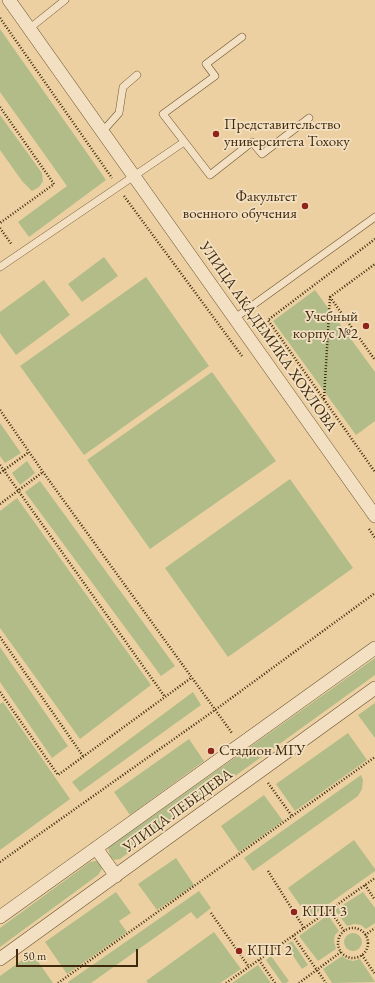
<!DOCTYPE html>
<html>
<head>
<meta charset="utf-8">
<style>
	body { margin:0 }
	#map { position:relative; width:375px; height:983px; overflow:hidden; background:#ecd0a1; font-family:"EB Garamond",serif }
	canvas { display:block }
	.scale { position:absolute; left:16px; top:949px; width:122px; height:18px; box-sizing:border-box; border:2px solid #3f290c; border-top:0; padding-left:5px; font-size:12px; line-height:14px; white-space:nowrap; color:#3f290c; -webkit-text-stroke:3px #f3e0c2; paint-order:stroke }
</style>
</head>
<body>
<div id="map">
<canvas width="375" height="983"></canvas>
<div class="scale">50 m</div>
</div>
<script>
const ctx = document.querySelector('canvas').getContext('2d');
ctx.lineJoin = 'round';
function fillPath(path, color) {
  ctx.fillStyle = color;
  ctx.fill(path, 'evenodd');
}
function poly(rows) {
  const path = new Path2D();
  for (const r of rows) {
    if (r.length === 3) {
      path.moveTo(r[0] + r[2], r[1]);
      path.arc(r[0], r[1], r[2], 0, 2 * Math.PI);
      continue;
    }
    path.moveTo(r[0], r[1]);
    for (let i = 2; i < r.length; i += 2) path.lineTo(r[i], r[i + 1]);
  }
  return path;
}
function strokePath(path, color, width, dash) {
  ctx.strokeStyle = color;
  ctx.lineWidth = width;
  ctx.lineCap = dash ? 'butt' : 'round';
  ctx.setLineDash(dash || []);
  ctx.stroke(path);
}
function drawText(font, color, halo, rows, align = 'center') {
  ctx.font = font + ' "EB Garamond",serif';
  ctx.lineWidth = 3.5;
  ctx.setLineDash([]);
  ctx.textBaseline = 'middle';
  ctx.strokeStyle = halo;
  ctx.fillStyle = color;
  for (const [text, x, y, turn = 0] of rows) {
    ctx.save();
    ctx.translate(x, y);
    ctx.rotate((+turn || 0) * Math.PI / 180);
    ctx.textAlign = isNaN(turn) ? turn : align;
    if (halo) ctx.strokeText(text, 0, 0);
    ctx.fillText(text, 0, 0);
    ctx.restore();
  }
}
fillPath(poly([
	[0,29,106,180,29,237,18,222,67,186,0,92],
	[0,115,42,173,43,181,39,187,32,191,22,181,0,150],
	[104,257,118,276,82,302,68,284],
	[146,277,209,366,84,455,20,366],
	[44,280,70,315,16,355,0,333,0,312],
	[315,290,375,372,375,421,356,435,273,321],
	[212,372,276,461,150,549,87,460],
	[0,423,21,453,5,463,0,456],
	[27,461,35,473,20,485,12,473],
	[290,479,353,568,228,657,165,568],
	[40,481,175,666,161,676,25,492],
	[17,498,151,685,80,739,0,628,0,511],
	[0,647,68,746,52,758,0,682],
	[375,658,375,675,120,859,114,860,110,856,108,848],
	[193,692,201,705,80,792,72,782],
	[3,702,70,799,0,850,0,704],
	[375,703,375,738,358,715],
	[348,733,367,760,295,811,276,784],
	[189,739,204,761,130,815,114,792],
	[361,775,363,780,362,789,358,796,253,871,244,858],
	[264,795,283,821,239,852,221,826],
	[354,840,375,869,375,871,309,918,288,888],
	[176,858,194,885,157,910,138,884],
	[96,861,100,864,102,869,98,875,0,947,0,928,90,862],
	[199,891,211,908,197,919,191,912,91,983,68,983,68,982],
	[116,892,131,913,119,921,127,932,67,974,45,942],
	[363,892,375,908,375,923,366,929,361,925,354,924,347,926,335,910],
	[328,915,339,931,335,935,334,941,336,949,318,961,299,936],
	[214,932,241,969,220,983,148,983,146,981],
	[353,942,9],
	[292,941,308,965,302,969,286,945],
	[32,953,53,983,0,983,0,976],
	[271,956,289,981,286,983,282,983,266,960],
	[342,956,346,959,353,961,360,959,375,982,332,983,323,969],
	[258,965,271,983,232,983]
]), '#b2bc89');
const service = poly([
	[30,28,65,0],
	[242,37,206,64,215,76,163,114,210,175,252,142,262,154,309,118],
	[103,131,119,113,123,87,137,75],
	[0,267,184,142],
	[235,318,375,217]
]);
const minor = poly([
	[9,0,375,516],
	[96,848,116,876],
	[0,917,375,648],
	[0,959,375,688]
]);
strokePath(service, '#6a5331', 8);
strokePath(minor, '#6a5331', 14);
strokePath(poly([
	[0,18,112,178],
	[0,107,54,184,0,223],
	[124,196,242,356],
	[0,228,12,245],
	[375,239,268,320,375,472],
	[330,297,375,360],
	[324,399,330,297,375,264],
	[0,410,43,472,232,733],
	[0,465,165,697],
	[0,473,29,452],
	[0,504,43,472],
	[369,529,375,538],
	[0,637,83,756],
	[0,692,58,775,191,678],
	[268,783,292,816],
	[0,862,215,710,375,593],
	[268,871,304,928],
	[365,885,375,900],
	[330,910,344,931],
	[211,913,249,967],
	[353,943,15],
	[365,935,375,928],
	[293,936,326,983],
	[362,955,375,974],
	[259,960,275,983],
	[58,983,375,757],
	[226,983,375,878],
	[299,983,341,952]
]), '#3f290c', 2.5, [1, 2]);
strokePath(service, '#f3e0c2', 7);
strokePath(minor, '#f3e0c2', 13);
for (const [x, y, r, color] of [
	[216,134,4,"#8f2418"],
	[305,206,4,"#8f2418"],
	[366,326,4,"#8f2418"],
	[211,751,4,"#8f2418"],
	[294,912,4,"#8f2418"],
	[239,951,4,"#8f2418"]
]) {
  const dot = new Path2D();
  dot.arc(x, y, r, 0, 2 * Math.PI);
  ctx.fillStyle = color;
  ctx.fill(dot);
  strokePath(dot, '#f3e0c2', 1.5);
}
drawText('15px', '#3f290c', '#f3e0c2', [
	["Представительство",224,125],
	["университета Тохоку",224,142],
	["Факультет",297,197,"right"],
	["военного обучения",297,214,"right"],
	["Учебный",358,317,"right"],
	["корпус №2",358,334,"right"],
	["Стадион МГУ",219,751],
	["КПП 3",302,912],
	["КПП 2",247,951]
], 'left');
drawText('15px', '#3f290c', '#f3e0c2', [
	["УЛИЦА АКАДЕМИКА ХОХЛОВА",268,337,55],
	["УЛИЦА ЛЕБЕДЕВА",178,811,-36]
]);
</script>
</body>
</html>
